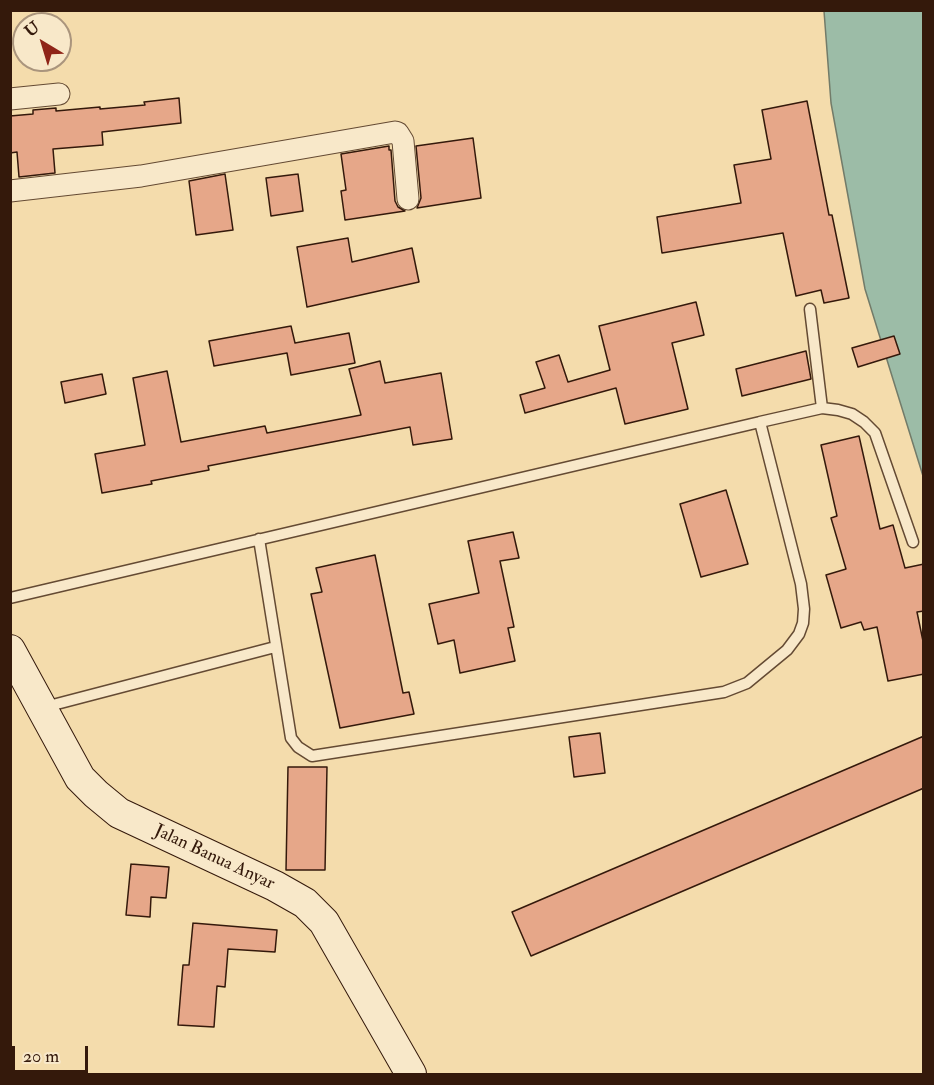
<!DOCTYPE html>
<html>
<head>
<meta charset="utf-8">
<style>
	body { margin:0 }
	#map { position:relative; width:934px; height:1085px; overflow:hidden; background:#f4dcac; font-family:"IM FELL Double Pica",serif }
	canvas { display:block }
	.frame { position:absolute; inset:0; border:12px solid #34190b; pointer-events:none }
	.north { position:absolute; left:12px; top:12px; width:60px; height:60px; box-sizing:border-box; background:#f8e8c9; border:2px solid #aa957d; border-radius:50%; rotate:322deg; font-size:16px; font-weight:700; line-height:24px; text-align:center; color:#34190b }
	.north::after { content:''; display:block; margin:auto; width:21px; height:27px; background:#8f2418; clip-path:polygon(50% 0,100% 100%,50% 72%,0 100%) }
	.scale { position:absolute; left:12px; top:1046px; width:76px; height:27px; box-sizing:border-box; border:3px solid #34190b; border-top:0; padding-left:8px; font-size:18px; line-height:21px; white-space:nowrap; color:#34190b; -webkit-text-stroke:4px #f8e8c9; paint-order:stroke }
</style>
</head>
<body>
<div id="map">
<canvas width="934" height="1085"></canvas>
<div class="frame"></div>
<div class="north">U</div>
<div class="scale">20 m</div>
</div>
<script>
const ctx = document.querySelector('canvas').getContext('2d');
ctx.lineJoin = 'round';
function fillPath(path, color) {
  ctx.fillStyle = color;
  ctx.fill(path, 'evenodd');
}
function poly(rows) {
  const path = new Path2D();
  for (const r of rows) {
    path.moveTo(r[0], r[1]);
    for (let i = 2; i < r.length; i += 2) path.lineTo(r[i], r[i + 1]);
  }
  return path;
}
function strokePath(path, color, width, dash) {
  ctx.strokeStyle = color;
  ctx.lineWidth = width;
  ctx.lineCap = dash ? 'butt' : 'round';
  ctx.setLineDash(dash || []);
  ctx.stroke(path);
}
function drawText(font, color, halo, rows, align = 'center') {
  ctx.font = font + ' "IM FELL Double Pica",serif';
  ctx.lineWidth = 5;
  ctx.setLineDash([]);
  ctx.textBaseline = 'middle';
  ctx.strokeStyle = halo;
  ctx.fillStyle = color;
  for (const [text, x, y, turn = 0] of rows) {
    ctx.save();
    ctx.translate(x, y);
    ctx.rotate((+turn || 0) * Math.PI / 180);
    ctx.textAlign = isNaN(turn) ? turn : align;
    if (halo) ctx.strokeText(text, 0, 0);
    ctx.fillText(text, 0, 0);
    ctx.restore();
  }
}
const water = poly([
	[824,11,923,11,923,476,865,289,831,103,824,11]
]);
fillPath(water, '#9cbca7');
strokePath(water, '#727b69', 1.5);
const building = poly([
	[179,98,181,123,102,132,103,145,53,149,55,173,19,177,17,152,10,153,10,116,33,114,33,110,56,108,56,111,100,107,100,109,145,105,144,102,179,98],
	[807,101,829,215,832,215,849,298,824,303,821,290,796,296,783,233,662,253,657,217,741,203,734,165,771,159,762,110,807,101],
	[473,138,481,198,417,208,421,198,416,146,473,138],
	[389,146,389,150,391,150,395,201,398,207,405,211,345,220,341,191,346,190,341,154,389,146],
	[225,174,233,230,196,235,189,181,225,174],
	[298,174,303,211,271,216,266,178,298,174],
	[348,238,352,262,412,248,419,282,307,307,297,247,348,238],
	[696,302,704,335,672,343,688,409,625,424,616,388,525,413,520,395,545,388,536,362,559,355,568,382,610,370,599,326,696,302],
	[291,326,295,343,349,333,355,363,291,375,287,353,214,366,209,341,291,326],
	[894,336,900,354,858,367,852,348,894,336],
	[806,351,811,379,742,396,736,369,806,351],
	[380,361,385,383,441,373,452,439,413,445,410,427,208,466,209,470,151,481,152,484,102,493,95,454,145,445,133,378,167,371,181,442,265,426,267,433,361,415,349,369,380,361],
	[102,374,106,394,65,403,61,382,102,374],
	[859,436,880,529,893,525,905,568,924,564,924,611,917,612,924,646,924,674,888,681,877,627,864,630,861,622,841,628,826,575,846,569,831,518,837,516,821,445,859,436],
	[726,490,748,564,701,577,680,504,726,490],
	[513,532,519,558,500,561,514,627,508,628,515,661,460,673,454,640,438,644,429,604,479,593,468,541,513,532],
	[375,555,403,693,409,692,414,714,340,728,311,594,322,592,316,568,375,555],
	[600,733,605,773,574,777,569,737,600,733],
	[924,736,924,788,531,956,512,912,924,736],
	[288,767,327,767,325,870,286,870,288,767],
	[131,864,169,867,166,898,151,897,150,917,126,915,131,864],
	[193,923,277,930,275,952,228,949,225,987,217,986,214,1027,178,1025,183,965,189,965,193,923]
]);
fillPath(building, '#e6a789');
strokePath(building, '#34190b', 1.5);
const lane = poly([
	[810,309,822,408],
	[760,422,822,408,838,410,852,414,864,422,875,433,913,542],
	[10,598,760,422,801,584,804,609,803,623,799,634,787,650,747,683,724,692,312,756,298,747,291,738,259,539],
	[45,707,275,647]
]);
const street = poly([
	[10,99,59,94],
	[10,191,141,176,395,132,398,133,403,141,408,199]
]);
const secondary = poly([
	[10,650,80,778,96,794,119,813,275,886,305,903,324,922,411,1074]
]);
strokePath(lane, '#644a33', 13);
strokePath(street, '#644a33', 23);
strokePath(secondary, '#34190b', 32);
strokePath(lane, '#f8e8c9', 10);
strokePath(street, '#f8e8c9', 21);
strokePath(secondary, '#f8e8c9', 30);
drawText('18px', '#34190b', '#f8e8c9', [
	["Jalan Banua Anyar",214,858,25]
]);
</script>
</body>
</html>
